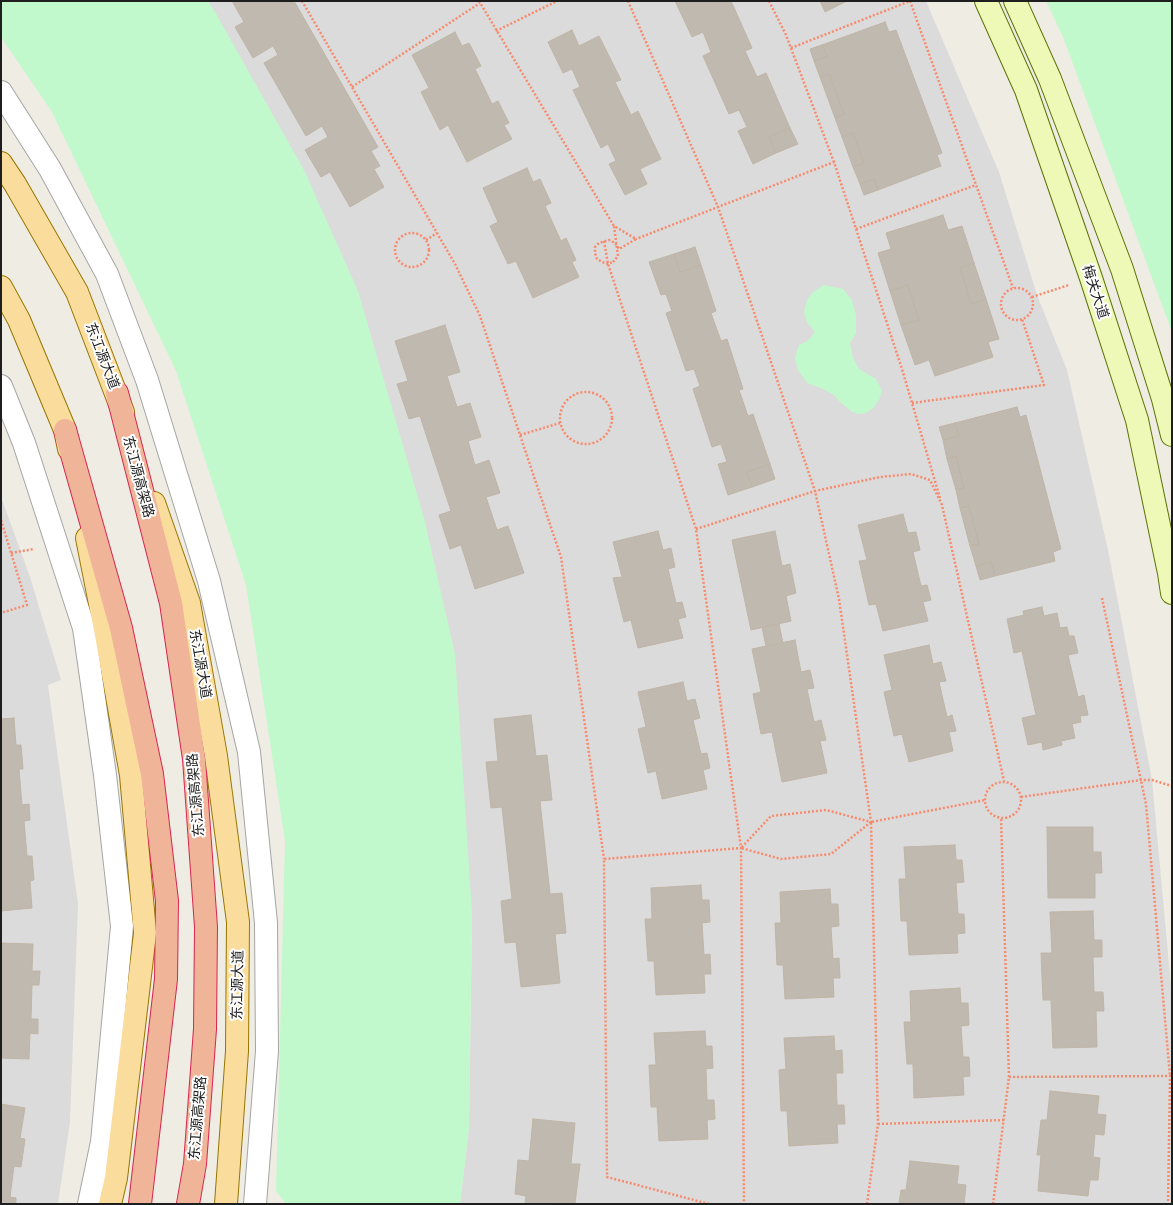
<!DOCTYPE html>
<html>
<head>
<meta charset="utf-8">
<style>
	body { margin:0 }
	#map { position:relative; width:1173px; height:1205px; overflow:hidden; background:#efece4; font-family:Cabin,sans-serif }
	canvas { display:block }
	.frame { position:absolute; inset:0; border:2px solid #1e1e1e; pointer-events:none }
</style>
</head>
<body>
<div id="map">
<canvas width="1173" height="1205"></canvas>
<div class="frame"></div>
</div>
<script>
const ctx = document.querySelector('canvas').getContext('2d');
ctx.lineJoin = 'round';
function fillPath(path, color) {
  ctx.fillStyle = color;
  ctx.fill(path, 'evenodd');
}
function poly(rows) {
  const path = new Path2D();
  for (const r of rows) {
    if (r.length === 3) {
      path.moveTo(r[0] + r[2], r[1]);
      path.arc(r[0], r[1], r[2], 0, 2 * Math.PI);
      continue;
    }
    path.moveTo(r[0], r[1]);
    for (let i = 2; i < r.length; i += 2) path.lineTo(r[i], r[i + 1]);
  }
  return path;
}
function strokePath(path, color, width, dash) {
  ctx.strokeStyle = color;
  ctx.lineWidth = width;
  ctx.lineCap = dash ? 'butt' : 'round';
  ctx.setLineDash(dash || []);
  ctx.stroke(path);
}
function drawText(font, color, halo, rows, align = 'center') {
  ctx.font = font + ' Cabin,"Noto Sans SC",sans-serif';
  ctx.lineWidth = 4;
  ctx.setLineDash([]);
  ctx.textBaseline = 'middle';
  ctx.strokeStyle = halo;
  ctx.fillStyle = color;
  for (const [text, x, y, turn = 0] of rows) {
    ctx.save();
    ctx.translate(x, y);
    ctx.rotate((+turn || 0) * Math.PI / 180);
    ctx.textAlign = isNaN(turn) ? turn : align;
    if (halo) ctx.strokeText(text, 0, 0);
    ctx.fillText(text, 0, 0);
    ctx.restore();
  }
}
fillPath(poly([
	[208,1,926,1,999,172,1037,295,1067,370,1108,550,1152,780,1172,997,1172,1204,460,1204,469,1127,472,913],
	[1,497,30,577,61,680,48,685,78,904,70,1122,58,1204,1,1204]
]), '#dcdbdb');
fillPath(poly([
	[1,1,208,1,215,12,304,170,358,291,424,518,455,654,472,913,469,1127,460,1204,286,1204,276,1191,285,841,246,585,176,371,52,112,1,37],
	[1046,1,1172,1,1172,332,1063,37],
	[824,285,843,289,852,300,856,315,856,333,850,343,853,358,859,369,876,379,882,391,879,400,873,408,866,413,858,414,851,411,840,402,834,395,821,388,807,383,798,370,795,358,799,345,809,340,815,332,807,322,804,312,807,300,812,293]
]), '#c1f9cc');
const building = poly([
	[232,1,294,1,378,147,371,151,380,166,374,169,384,187,350,207,330,172,321,177,305,150,328,137,322,126,306,136,264,63,278,55,273,46,253,58,235,27,244,22,232,1],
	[675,1,721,1,721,2,731,1,752,48,745,51,757,77,766,73,790,128,769,137,776,153,753,164,738,131,747,127,739,110,729,114,703,56,711,52,703,32,692,37,675,1],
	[820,1,847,1,825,12,820,1],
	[885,22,889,32,896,30,942,153,937,155,941,166,878,190,874,179,860,184,853,167,864,163,853,133,842,137,835,118,844,114,829,74,820,77,814,61,827,56,822,45,885,22],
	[572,30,579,46,599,36,621,80,615,82,631,115,638,111,661,159,640,169,647,184,625,195,609,164,616,161,608,144,601,148,573,90,580,87,572,69,563,73,548,42,572,30],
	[455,32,462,46,469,43,481,66,475,69,492,104,498,101,509,123,504,125,512,139,467,162,448,125,440,130,421,92,429,88,412,55,455,32],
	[822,45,827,56,814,61,810,49,822,45],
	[829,74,844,114,835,118,820,77,829,74],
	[790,128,798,144,776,153,769,137,790,128],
	[853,133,864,163,853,167,842,137,853,133],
	[527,168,533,182,540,179,551,203,545,206,561,241,566,238,576,260,572,262,579,277,533,298,516,261,508,264,490,226,498,222,483,188,527,168],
	[874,179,878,190,864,195,860,184,874,179],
	[943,215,948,230,962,226,974,263,960,268,971,304,986,299,999,339,988,342,993,357,935,376,929,360,915,365,901,325,919,320,908,285,890,291,878,253,891,249,886,233,943,215],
	[695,247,701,265,680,272,674,254,695,247],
	[674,254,680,272,701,265,716,311,711,313,721,341,727,339,743,389,739,390,748,416,753,414,770,464,747,472,752,487,728,495,718,464,727,462,721,444,712,447,693,389,700,386,694,369,686,371,666,313,672,311,666,294,661,295,649,262,674,254],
	[974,263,986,299,971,304,960,268,974,263],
	[908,285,919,320,901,325,890,291,908,285],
	[445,325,460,372,447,376,457,407,470,403,481,437,468,441,475,465,489,460,500,493,486,497,497,530,508,526,524,573,475,589,461,545,450,549,439,515,451,511,420,416,409,419,397,384,408,381,395,341,445,325],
	[1017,407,1020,417,1026,415,1061,549,1053,552,1055,561,995,576,991,562,976,566,970,546,979,544,969,506,960,508,956,490,964,488,956,456,947,459,943,440,959,436,955,423,1017,407],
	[955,423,959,436,943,440,939,427,955,423],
	[956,456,964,488,956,490,947,459,956,456],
	[770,464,775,479,752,487,747,472,770,464],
	[969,506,979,544,970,546,960,508,969,506],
	[903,514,908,533,916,532,920,550,913,552,921,586,927,585,931,600,923,602,928,621,883,631,876,604,869,605,859,561,867,560,858,525,903,514],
	[658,531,663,550,671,548,675,567,668,569,676,603,682,602,686,617,678,619,683,638,638,648,631,620,624,622,613,578,622,577,613,542,658,531],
	[775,531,782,566,790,564,796,593,786,596,791,621,751,630,732,540,775,531],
	[991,562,995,576,980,580,976,566,991,562],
	[1042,607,1044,616,1057,613,1060,628,1067,627,1069,636,1074,636,1078,653,1068,655,1078,697,1084,695,1088,715,1080,716,1081,722,1072,724,1075,738,1061,741,1062,745,1043,750,1042,742,1028,745,1022,718,1036,715,1022,651,1014,653,1007,619,1024,615,1023,611,1042,607],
	[779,624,783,643,766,646,762,627,779,624],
	[795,640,801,672,810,670,814,688,807,689,814,722,821,720,826,740,820,741,827,773,782,782,772,732,761,734,753,694,761,692,752,649,795,640],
	[929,645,933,664,941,662,946,681,939,682,947,717,952,715,956,731,949,732,953,751,909,762,902,734,894,736,884,692,892,690,884,655,929,645],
	[683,682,687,701,695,699,700,718,693,720,701,754,707,753,710,768,703,770,707,789,662,799,656,771,648,773,638,729,646,727,638,692,683,682],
	[531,715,536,756,547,755,552,800,540,801,550,894,562,893,566,933,555,934,560,983,521,987,516,942,505,943,501,901,512,899,502,807,491,808,486,762,498,761,494,719,531,715],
	[14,718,16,745,21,745,23,769,19,769,22,805,29,804,30,820,24,821,27,856,32,856,34,880,30,881,32,908,1,911,1,719,14,718],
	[1047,827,1093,827,1093,852,1101,852,1102,873,1095,873,1095,898,1048,898,1047,827],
	[955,845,956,860,962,860,964,882,956,883,958,914,964,914,965,933,957,934,958,953,909,955,907,921,901,921,899,879,906,879,904,847,955,845],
	[701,885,702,900,709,900,710,922,702,923,704,955,710,954,711,974,704,974,705,993,656,995,654,961,648,961,645,919,652,919,651,888,701,885],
	[830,889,831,904,838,904,839,926,831,927,833,959,839,958,840,978,833,978,834,997,785,999,783,965,777,965,775,923,781,923,780,892,830,889],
	[1093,911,1094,940,1102,940,1102,957,1093,957,1094,992,1103,992,1104,1011,1096,1011,1097,1047,1053,1048,1051,1000,1043,1000,1041,953,1052,953,1050,912,1093,911],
	[1,943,33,944,32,971,40,971,39,985,32,985,31,1019,38,1019,38,1034,30,1033,29,1059,1,1058,1,943],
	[960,988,961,1003,968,1003,969,1025,961,1026,963,1057,969,1057,970,1076,963,1077,964,1095,914,1098,913,1064,907,1064,904,1022,911,1022,910,991,960,988],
	[705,1031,706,1046,712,1046,713,1068,706,1069,707,1100,714,1100,715,1119,707,1120,708,1139,659,1141,657,1107,651,1107,649,1065,656,1065,654,1033,705,1031],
	[834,1036,835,1051,842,1050,843,1073,836,1073,837,1105,844,1105,845,1124,837,1124,838,1143,789,1146,787,1111,781,1111,779,1070,786,1069,784,1038,834,1036],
	[1050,1091,1099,1096,1097,1114,1106,1115,1104,1135,1095,1134,1093,1157,1100,1158,1098,1180,1090,1180,1088,1196,1038,1191,1041,1155,1037,1155,1041,1120,1047,1120,1050,1091],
	[1,1104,25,1108,20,1138,25,1139,21,1167,14,1166,10,1197,16,1198,16,1204,1,1204,1,1104],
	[533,1119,575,1123,571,1164,580,1164,575,1203,525,1204,526,1196,515,1194,518,1160,529,1161,533,1119],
	[910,1161,959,1166,957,1184,966,1185,964,1204,899,1204,901,1190,906,1190,910,1161]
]);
fillPath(building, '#bfb9b0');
strokePath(building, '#c0b5a6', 1);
const tertiary = poly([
	[1,92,50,169,107,274,147,380,209,581,249,752,266,923,267,1051,255,1204],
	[1,386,24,443,84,628,105,775,122,926,102,1142,89,1204]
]);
const secondary = poly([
	[986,1,1026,90,1091,278,1137,420,1169,573,1172,593],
	[1015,1,1050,79,1122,269,1163,399,1172,435]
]);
const primary = poly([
	[1,163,15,184,77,292,123,412],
	[1,287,19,320,65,430,69,449],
	[154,503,189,603,216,756,238,922,237,1051,226,1204],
	[87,538,105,629,131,775,145,933,116,1178,110,1204]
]);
const trunk = poly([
	[117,393,171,603,194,759,206,927,205,1029,195,1164,188,1204],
	[65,430,121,628,152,774,167,901,166,979,140,1204]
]);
strokePath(tertiary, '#a5a5a5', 24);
strokePath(secondary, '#5b7306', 24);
strokePath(primary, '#967602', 24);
strokePath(trunk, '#d7264f', 24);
strokePath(poly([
	[302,1,455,264,480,316,561,557,604,859],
	[479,1,614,226],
	[628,1,718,207,636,239],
	[769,1,786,35,834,162],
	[910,1,1013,288],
	[496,31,557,1],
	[791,48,910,1],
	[352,87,480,3],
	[856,229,976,185],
	[412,250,17],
	[426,240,437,233],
	[604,241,608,264,696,529,741,848,744,1204],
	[613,262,618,256,614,226,636,239,619,249,615,243,609,240,599,243,595,247,595,253,597,259,602,262,608,264,613,262],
	[1017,304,16],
	[1032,297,1069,285],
	[586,418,26],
	[912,403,1044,385,1022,319],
	[520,435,560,423],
	[1,520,27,605,1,613],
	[696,529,815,491,718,207,834,162,902,369,940,498],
	[11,553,34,549],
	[1102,598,1146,804,1170,1076],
	[1003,800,18],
	[1021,797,1141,780,1152,780,1172,786],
	[871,822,831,854,781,859,741,848,771,816,826,810,871,822,839,599,815,491,880,477,911,474,930,480,942,505,1004,781],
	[1009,1077,1170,1076,1168,1204],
	[878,1124,1004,1120],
	[709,1204,607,1177,604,859,741,848],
	[867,1204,878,1124,871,822,985,800],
	[993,1204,1009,1077,1001,818]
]), '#f88a6c', 2.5, [2, 2]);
strokePath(tertiary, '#fff', 22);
strokePath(secondary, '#eef9b8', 22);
strokePath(primary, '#fadd9d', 22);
strokePath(trunk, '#f0b498', 22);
drawText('14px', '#1e1e1e', '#fff', [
	["梅关大道",1095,292,72],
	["东江源大道",102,356,69],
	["东江源高架路",138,477,75],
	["东江源大道",200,664,80],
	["东江源高架路",196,795,-95],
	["东江源大道",238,985,-89],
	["东江源高架路",198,1118,-85]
]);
</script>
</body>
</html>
